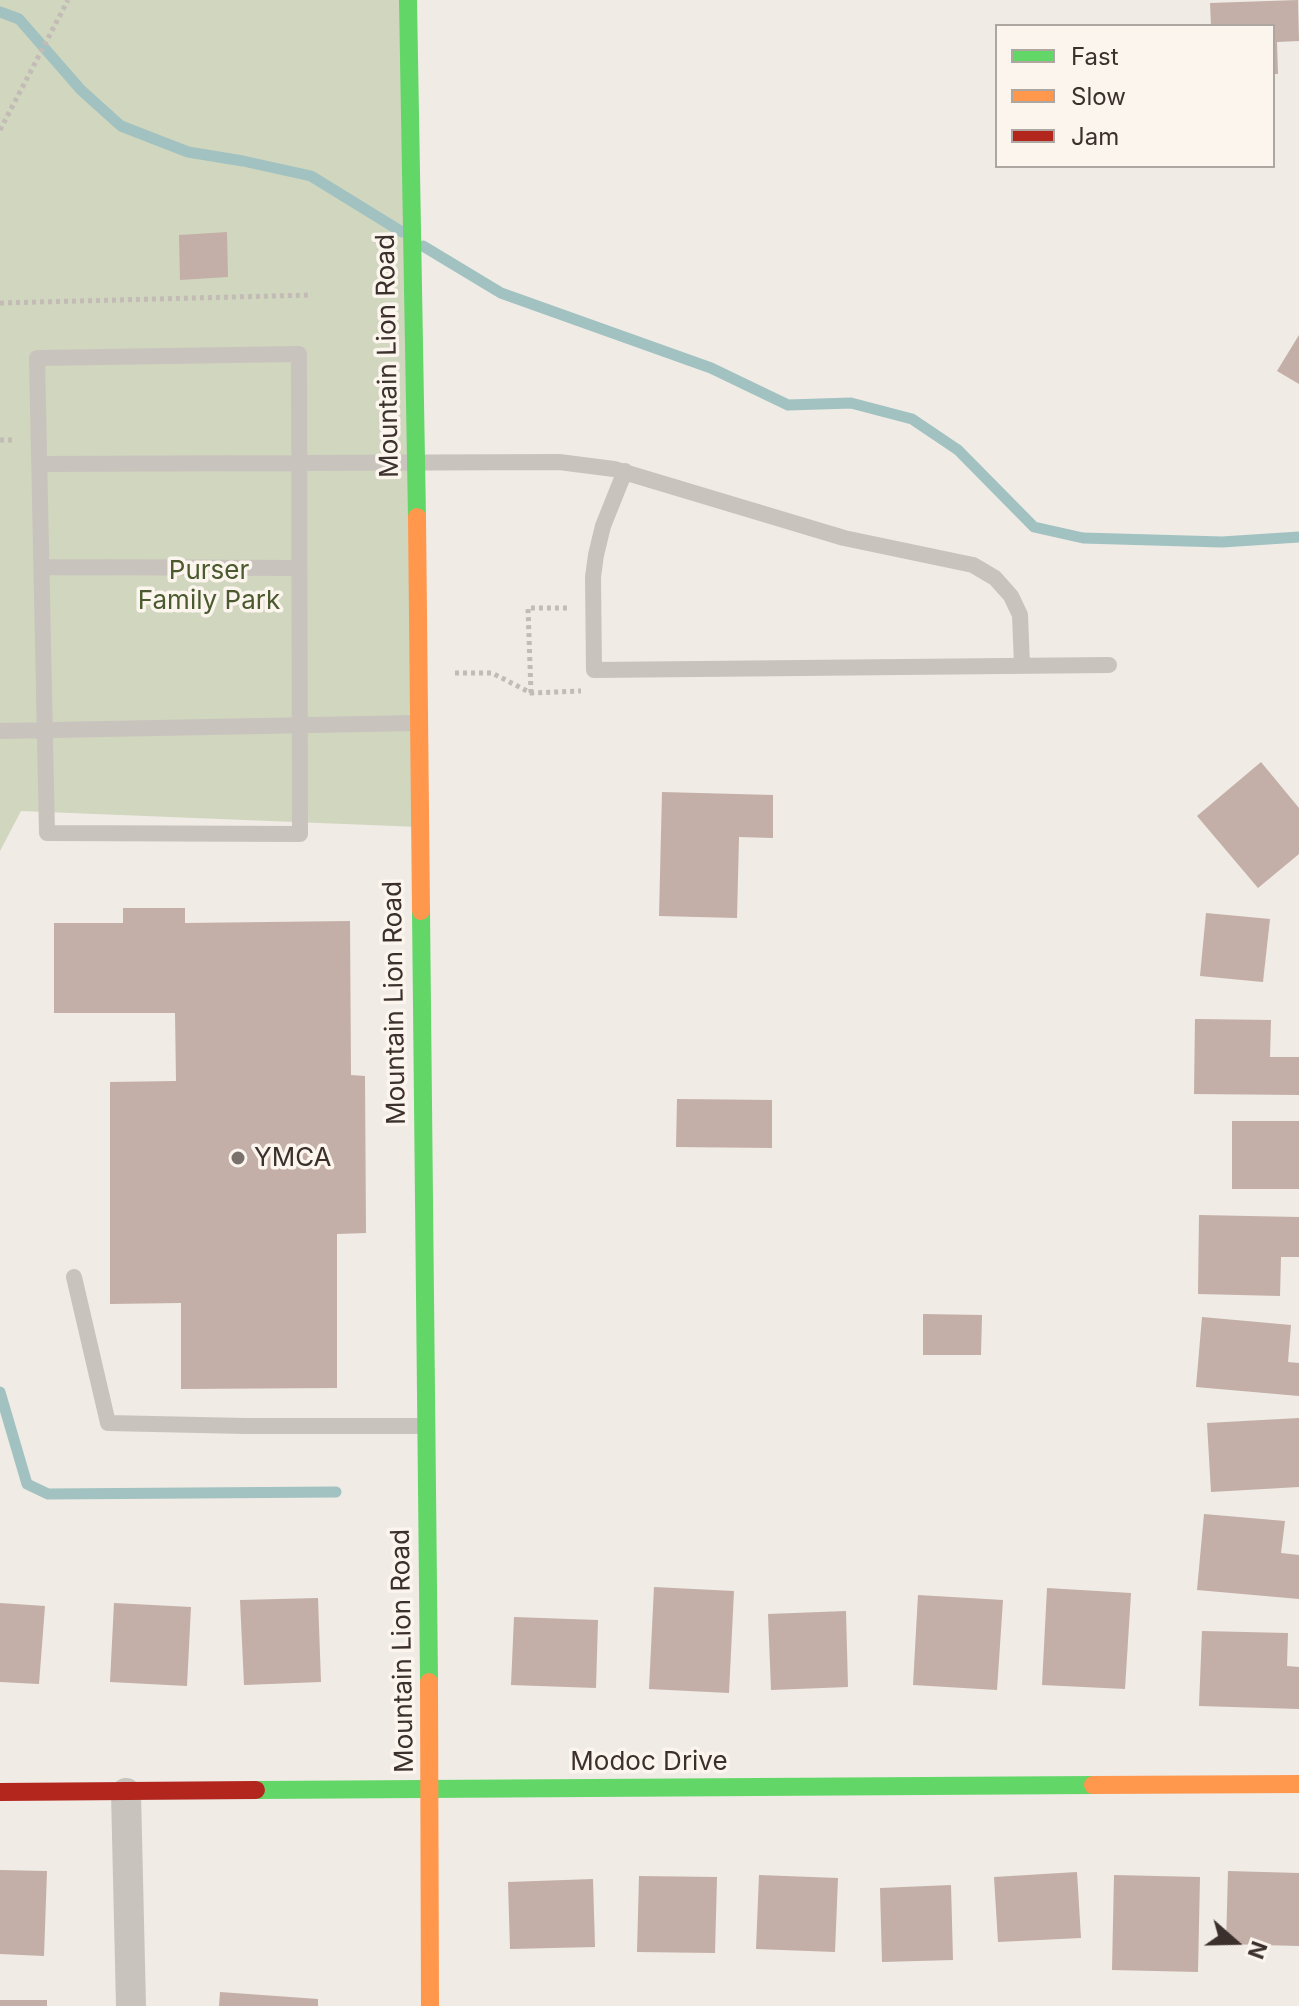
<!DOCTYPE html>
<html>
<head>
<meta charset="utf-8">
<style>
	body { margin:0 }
	#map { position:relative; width:1299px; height:2006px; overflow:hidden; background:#f0ebe5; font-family:Inter,sans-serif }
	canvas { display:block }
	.legend { position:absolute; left:995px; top:24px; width:280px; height:144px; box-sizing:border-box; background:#fbf5ee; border:2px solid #aea6a0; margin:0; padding:10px 14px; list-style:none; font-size:24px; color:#3b302b }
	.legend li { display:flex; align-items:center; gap:16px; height:40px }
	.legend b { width:40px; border:2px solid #aea6a0 }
	.north { position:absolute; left:1195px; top:1902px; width:80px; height:80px; -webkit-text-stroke:6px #fbf5ee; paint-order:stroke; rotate:110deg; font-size:22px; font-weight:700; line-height:32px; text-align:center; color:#3b302b }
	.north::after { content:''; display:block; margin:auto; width:28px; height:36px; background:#3b302b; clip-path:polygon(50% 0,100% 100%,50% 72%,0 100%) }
</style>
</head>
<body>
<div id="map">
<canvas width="1299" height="2006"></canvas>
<ul class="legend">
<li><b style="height:10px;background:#63d668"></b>Fast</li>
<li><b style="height:10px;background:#ff974d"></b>Slow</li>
<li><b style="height:10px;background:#b3261e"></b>Jam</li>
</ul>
<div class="north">N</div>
</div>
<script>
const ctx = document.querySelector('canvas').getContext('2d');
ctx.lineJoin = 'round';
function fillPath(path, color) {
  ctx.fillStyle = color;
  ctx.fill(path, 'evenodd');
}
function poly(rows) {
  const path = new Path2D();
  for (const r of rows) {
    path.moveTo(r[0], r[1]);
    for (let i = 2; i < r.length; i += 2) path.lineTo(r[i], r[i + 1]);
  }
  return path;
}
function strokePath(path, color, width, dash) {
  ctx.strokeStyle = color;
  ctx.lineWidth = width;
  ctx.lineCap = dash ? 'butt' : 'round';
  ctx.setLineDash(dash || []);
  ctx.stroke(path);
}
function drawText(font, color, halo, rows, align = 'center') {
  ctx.font = font + ' Inter,sans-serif';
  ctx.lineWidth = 7;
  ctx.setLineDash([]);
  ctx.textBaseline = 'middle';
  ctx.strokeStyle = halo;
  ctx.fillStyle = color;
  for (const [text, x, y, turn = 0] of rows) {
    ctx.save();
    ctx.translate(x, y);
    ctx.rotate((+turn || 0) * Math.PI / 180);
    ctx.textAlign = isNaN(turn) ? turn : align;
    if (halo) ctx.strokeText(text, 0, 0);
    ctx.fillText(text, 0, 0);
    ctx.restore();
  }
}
fillPath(poly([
	[0,0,413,0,419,827,21,811,0,851]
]), '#d1d6bf');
strokePath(poly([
	[0,12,19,19,81,90,121,126,188,152,243,161,311,176,402,232],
	[423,246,501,293,711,368,788,405,851,403,912,419,958,450,1034,527,1083,538,1222,542,1299,537],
	[0,1392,27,1484,48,1494,336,1492]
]), '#a1c2c1', 11);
fillPath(poly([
	[1298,0,1299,41,1277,42,1278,74,1273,74,1273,26,1211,26,1210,3],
	[227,232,228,277,180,280,179,235],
	[1299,335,1299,384,1277,371],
	[1261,762,1299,808,1299,854,1258,888,1197,816],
	[662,792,773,795,773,838,739,837,737,918,659,916],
	[123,908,185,908,185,923,350,921,351,1075,365,1076,366,1233,337,1234,337,1388,181,1389,181,1303,110,1304,110,1082,176,1081,175,1013,54,1013,54,923,123,923],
	[1206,913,1270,919,1263,982,1200,976],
	[1195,1019,1271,1020,1270,1057,1299,1057,1299,1095,1194,1094],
	[677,1099,772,1100,772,1148,676,1147],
	[1232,1121,1299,1121,1299,1189,1232,1189],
	[1199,1215,1299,1217,1299,1257,1281,1257,1280,1296,1198,1294],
	[923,1314,982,1315,981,1355,923,1355],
	[1202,1317,1291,1325,1288,1362,1299,1363,1299,1396,1196,1387],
	[1299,1418,1299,1487,1211,1492,1207,1423],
	[1204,1514,1285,1521,1281,1553,1299,1555,1299,1599,1197,1590],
	[654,1587,734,1591,729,1693,649,1689],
	[1047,1588,1131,1593,1125,1689,1042,1685],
	[918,1595,1003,1600,997,1690,913,1685],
	[318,1598,321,1682,244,1685,240,1600],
	[0,1603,45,1606,39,1684,0,1682],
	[114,1603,191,1607,187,1686,110,1682],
	[846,1611,848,1687,771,1690,768,1614],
	[514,1617,598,1620,596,1688,511,1685],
	[1202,1631,1288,1633,1287,1666,1299,1667,1299,1709,1199,1706],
	[0,1870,47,1871,44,1956,0,1954],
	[1228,1871,1299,1873,1299,1946,1226,1944],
	[1077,1872,1081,1938,998,1942,994,1877],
	[759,1875,838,1878,835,1952,756,1949],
	[1114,1875,1200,1877,1198,1972,1112,1970],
	[639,1876,717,1877,715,1953,637,1952],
	[593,1879,595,1947,510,1949,508,1882],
	[951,1885,953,1960,882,1962,880,1888],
	[220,1992,318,1999,318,2006,219,2006],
	[0,2000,47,2000,47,2006,0,2006]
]), '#c3afa7');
strokePath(poly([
	[0,130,68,0],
	[0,303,312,295],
	[0,440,14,440],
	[455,673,492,673,531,693,581,691],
	[531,693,528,608,569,608]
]), '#c2bbb6', 5, [4, 4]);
strokePath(poly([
	[299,354,300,834,47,833,37,358,299,354],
	[39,464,559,462,614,469,844,538,973,565,995,578,1011,596,1020,615,1022,665],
	[625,471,603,526,596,555,593,577,594,670,1109,665],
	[42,567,299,568],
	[0,731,417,723],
	[74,1277,108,1423,245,1426,424,1426]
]), '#c9c3be', 16);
strokePath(poly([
	[126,1793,131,2006]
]), '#c9c3be', 30);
strokePath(poly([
	[408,0,417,517],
	[421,911,429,1682],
	[256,1790,1093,1785]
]), '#63d668', 18);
strokePath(poly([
	[417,517,421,911],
	[429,1682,430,2006],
	[1093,1785,1299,1784]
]), '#ff974d', 18);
strokePath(poly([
	[0,1792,256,1790]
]), '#b3261e', 18);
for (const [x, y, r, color] of [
	[238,1158,8,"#7a716c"]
]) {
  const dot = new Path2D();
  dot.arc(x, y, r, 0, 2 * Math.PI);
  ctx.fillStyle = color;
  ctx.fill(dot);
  strokePath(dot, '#fbf5ee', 3);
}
drawText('26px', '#3b302b', '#fbf5ee', [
	["Mountain Lion Road",388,356,-91],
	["Mountain Lion Road",395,1003,-91],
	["Mountain Lion Road",403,1651,-91],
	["Modoc Drive",649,1762]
]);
drawText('26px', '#4a5a2e', '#fbf5ee', [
	["Purser",209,571],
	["Family Park",209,601]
]);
drawText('26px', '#3b302b', '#fbf5ee', [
	["YMCA",254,1158]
], 'left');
</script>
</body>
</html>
